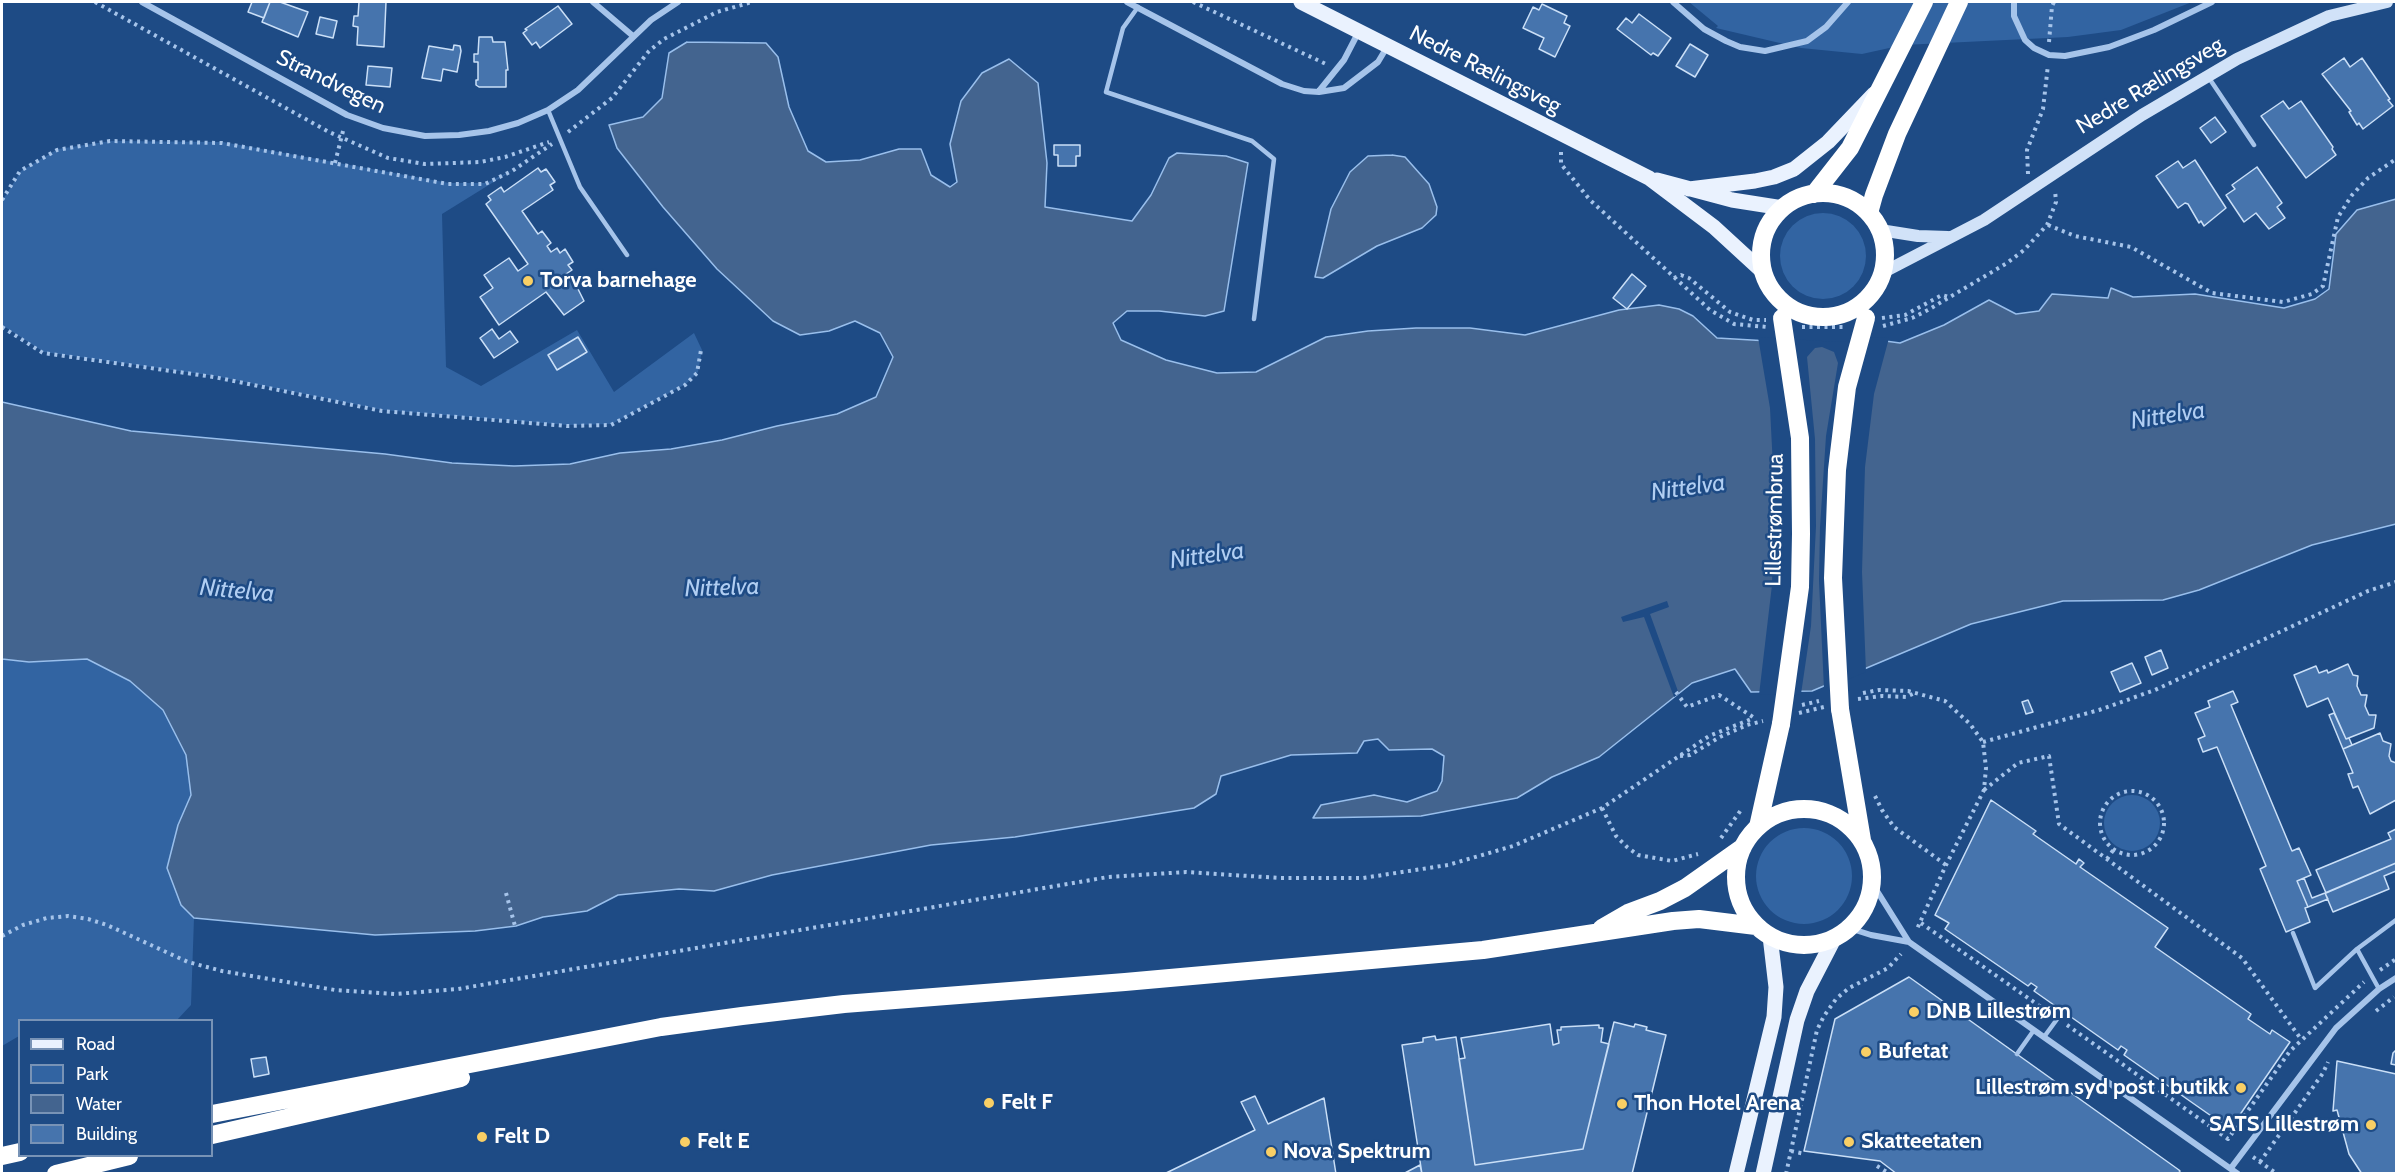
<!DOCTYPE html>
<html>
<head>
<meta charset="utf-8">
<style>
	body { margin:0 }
	#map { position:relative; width:2398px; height:1175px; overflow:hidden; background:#1e4b85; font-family:Cabin,sans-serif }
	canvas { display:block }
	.frame { position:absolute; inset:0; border:3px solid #fff; pointer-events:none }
	.legend { position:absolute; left:18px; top:1019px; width:195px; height:138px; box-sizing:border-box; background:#1e4b85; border:2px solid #7893b6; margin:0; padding:8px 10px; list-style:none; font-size:18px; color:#fff }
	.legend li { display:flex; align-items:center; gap:12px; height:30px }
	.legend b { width:30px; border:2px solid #7893b6 }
</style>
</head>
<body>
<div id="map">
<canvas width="2398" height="1175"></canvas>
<div class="frame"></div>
<ul class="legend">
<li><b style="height:8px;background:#eaf2fe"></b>Road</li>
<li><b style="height:16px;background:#3264a2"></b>Park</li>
<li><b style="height:16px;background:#43648f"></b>Water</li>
<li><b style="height:16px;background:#4674ad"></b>Building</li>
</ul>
</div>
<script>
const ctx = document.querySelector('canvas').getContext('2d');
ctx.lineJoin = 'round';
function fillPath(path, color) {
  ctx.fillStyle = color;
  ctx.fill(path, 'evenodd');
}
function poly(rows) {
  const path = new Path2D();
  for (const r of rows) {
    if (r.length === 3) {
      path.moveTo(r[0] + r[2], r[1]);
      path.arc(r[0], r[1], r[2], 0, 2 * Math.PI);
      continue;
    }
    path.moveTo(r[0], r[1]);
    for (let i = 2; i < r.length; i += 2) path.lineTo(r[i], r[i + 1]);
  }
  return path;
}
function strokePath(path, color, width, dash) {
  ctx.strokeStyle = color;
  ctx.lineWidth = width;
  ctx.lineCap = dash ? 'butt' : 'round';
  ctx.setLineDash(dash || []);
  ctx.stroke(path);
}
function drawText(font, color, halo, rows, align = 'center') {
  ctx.font = font + ' Cabin,sans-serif';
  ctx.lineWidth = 5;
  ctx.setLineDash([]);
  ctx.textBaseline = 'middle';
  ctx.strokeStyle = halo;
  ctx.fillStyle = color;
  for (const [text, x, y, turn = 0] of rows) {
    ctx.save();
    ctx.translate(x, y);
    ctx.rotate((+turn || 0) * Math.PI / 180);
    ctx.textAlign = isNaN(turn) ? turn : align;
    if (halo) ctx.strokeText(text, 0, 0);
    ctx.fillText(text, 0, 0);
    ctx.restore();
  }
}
fillPath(poly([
	[1689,2,2192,2,2121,30,2068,37,1903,45,1862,54,1801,48,1716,28,1718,26],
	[111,141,223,142,449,183,486,183,513,170,442,214,446,367,481,386,577,330,614,392,694,333,702,350,698,372,686,384,612,424,568,425,383,410,215,376,44,352,2,325,2,201,21,171,58,149],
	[1823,256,43],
	[2,659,29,662,87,659,130,681,163,710,186,755,191,795,178,825,181,905,194,918,191,1005,177,1020,20,1020,19,1036,2,1046],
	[2132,823,28],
	[1804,876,48]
]), '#3264a2');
const water = poly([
	[687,42,766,43,778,57,789,107,808,151,826,162,860,160,899,149,921,149,931,175,950,187,957,182,950,144,961,101,982,73,1009,59,1038,83,1047,163,1045,207,1132,221,1151,195,1169,158,1177,153,1226,156,1248,163,1224,311,1205,316,1159,311,1127,311,1113,323,1121,340,1166,360,1217,373,1256,372,1326,337,1368,331,1416,328,1470,328,1525,335,1619,310,1659,305,1679,309,1693,316,1717,338,1838,345,1878,340,1900,343,1944,325,1989,300,2016,314,2039,311,2052,294,2108,298,2111,288,2133,297,2195,294,2284,308,2315,299,2329,289,2336,234,2357,210,2396,199,2396,524,2312,545,2199,590,2163,600,2063,601,1971,624,1812,691,1751,692,1735,669,1692,683,1599,757,1552,777,1517,798,1421,816,1313,818,1321,805,1374,795,1407,802,1437,791,1442,781,1444,756,1432,749,1389,750,1378,739,1364,741,1357,753,1291,755,1221,776,1216,794,1194,808,1015,837,931,845,772,875,714,891,679,889,618,895,587,911,543,917,516,926,475,931,375,935,194,918,181,905,167,868,178,825,191,795,186,755,163,710,130,681,87,659,29,662,2,659,2,402,131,431,385,454,452,463,514,466,570,464,620,453,671,449,722,440,777,426,837,414,876,397,893,357,880,333,855,321,829,331,800,335,773,321,717,269,663,207,617,148,609,125,643,117,662,98,669,53,687,42],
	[1392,155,1405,157,1429,184,1437,207,1436,215,1422,228,1377,246,1323,278,1315,277,1331,209,1350,172,1368,156,1392,155]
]);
fillPath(water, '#43648f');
strokePath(water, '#99bfec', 1.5);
fillPath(poly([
	[1758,337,1838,342,1878,337,1889,338,1874,394,1865,467,1862,572,1866,672,1824,689,1819,581,1820,527,1826,436,1838,363,1834,352,1822,347,1815,348,1807,357,1815,439,1816,526,1811,626,1801,694,1759,695,1772,585,1774,487,1770,408],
	[1667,601,1669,607,1650,614,1679,694,1674,697,1644,617,1623,622,1621,617]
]), '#1e4b85');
const building = poly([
	[252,2,270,2,264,18,248,12,252,2],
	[270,2,280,2,308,12,298,37,262,22,270,2],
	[359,2,386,2,384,47,357,45,358,27,353,26,354,16,358,16,359,2],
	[1542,4,1567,16,1564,23,1570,26,1555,57,1539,49,1544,38,1523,28,1533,7,1539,10,1542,4],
	[558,6,572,24,540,48,536,42,532,45,523,33,527,30,525,29,558,6],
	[1639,14,1671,38,1658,56,1653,53,1651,55,1617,29,1626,18,1632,23,1639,14],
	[320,17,337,21,333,38,316,34,320,17],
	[479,37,492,37,493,42,505,42,508,70,506,70,506,87,479,87,476,85,476,80,478,80,478,62,474,62,474,54,478,54,479,37],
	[1690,44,1708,55,1695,77,1676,66,1690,44],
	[454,45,460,46,461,51,457,72,443,69,441,81,422,78,429,46,453,50,454,45],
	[2344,58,2350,67,2362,58,2390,99,2388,100,2393,106,2363,129,2359,123,2357,125,2349,112,2351,111,2322,74,2344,58],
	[368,66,392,68,390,87,366,85,368,66],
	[2283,101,2289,109,2301,101,2333,147,2332,149,2336,155,2306,178,2261,116,2283,101],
	[2215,117,2226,132,2211,143,2200,128,2215,117],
	[1054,145,1080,145,1080,156,1076,156,1076,166,1058,166,1058,155,1054,155,1054,145],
	[2195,160,2226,208,2204,226,2201,221,2199,223,2188,204,2185,203,2178,208,2156,176,2178,161,2183,168,2195,160],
	[2257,167,2282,203,2277,207,2285,218,2269,229,2256,213,2244,222,2226,195,2235,189,2232,185,2257,167],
	[538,168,541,172,546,169,555,182,550,185,553,190,522,211,538,234,542,231,551,243,547,246,551,252,557,248,560,253,565,249,573,262,568,265,572,270,566,274,576,285,584,301,564,315,546,292,499,325,480,297,493,288,484,275,509,258,518,271,528,264,486,204,491,200,488,196,501,187,504,192,538,168],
	[1632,274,1646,286,1627,309,1613,298,1632,274],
	[492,329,499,339,510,331,518,342,494,358,480,338,492,329],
	[578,337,587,352,557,370,548,355,578,337],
	[2161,650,2168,668,2152,675,2145,657,2161,650],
	[2132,663,2141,683,2120,692,2111,672,2132,663],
	[2348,664,2353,675,2358,676,2357,686,2361,695,2367,695,2365,706,2369,715,2376,715,2374,728,2346,739,2328,698,2307,707,2294,675,2316,666,2319,673,2327,670,2328,673,2348,664],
	[2233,691,2238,702,2231,705,2292,851,2299,848,2311,875,2297,881,2308,907,2305,908,2310,922,2286,932,2260,869,2266,866,2217,747,2203,752,2198,739,2205,736,2195,713,2210,707,2208,701,2233,691],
	[2028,700,2033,712,2026,714,2022,702,2028,700],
	[2334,713,2346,739,2349,738,2352,745,2343,749,2329,715,2334,713],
	[2380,733,2383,741,2391,744,2389,756,2391,761,2396,763,2396,800,2370,814,2358,786,2353,788,2348,774,2353,773,2343,749,2380,733],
	[1991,800,2036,831,2033,834,2076,864,2079,859,2084,863,2080,867,2168,928,2155,947,2251,1014,2248,1019,2270,1034,2272,1030,2290,1042,2237,1119,2234,1117,2227,1127,2124,1055,2127,1050,2121,1046,2118,1050,2034,991,2037,987,2031,983,2028,986,1945,929,1949,923,1935,915,1991,800],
	[2396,829,2396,863,2326,893,2316,870,2391,839,2388,833,2396,829],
	[2396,863,2396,871,2384,876,2389,889,2333,912,2325,893,2396,863],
	[2304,878,2312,898,2325,893,2328,899,2308,907,2297,881,2304,878],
	[1909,977,2179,1170,2180,1171,2178,1174,1897,1174,1880,1161,1804,1151,1835,1019,1909,977],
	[1614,1022,1634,1027,1635,1024,1647,1027,1646,1030,1666,1035,1632,1174,1422,1174,1402,1045,1423,1042,1423,1038,1435,1036,1436,1040,1456,1037,1475,1165,1583,1149,1614,1022],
	[1550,1024,1553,1045,1559,1043,1557,1030,1561,1030,1561,1027,1599,1025,1599,1028,1603,1028,1601,1042,1609,1044,1583,1149,1475,1165,1459,1059,1465,1058,1461,1038,1550,1024],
	[2396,1050,2396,1065,2391,1064,2393,1053,2396,1050],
	[266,1057,269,1074,254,1077,251,1059,266,1057],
	[2337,1061,2396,1074,2396,1174,2362,1174,2349,1154,2337,1110,2333,1111,2337,1061],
	[1255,1096,1268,1124,1324,1098,1336,1174,1164,1174,1255,1130,1241,1102,1255,1096],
	[1420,1165,1422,1174,1403,1174,1420,1165]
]);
fillPath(building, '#4674ad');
strokePath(building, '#cadff7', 1.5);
strokePath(poly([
	[95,2,329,132,388,158,425,164,480,162,505,157,549,142],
	[1193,2,1326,64],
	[2049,42,2052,6,2054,2],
	[568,132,612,98,649,51,664,39,717,12,752,2],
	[1561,152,1561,164,1590,200,1710,310,1734,324,1767,327],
	[335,163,344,127],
	[2028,174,2027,150,2043,109,2048,65],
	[2,200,20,171,57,150,110,141,222,143,448,184,485,184,512,171,552,144],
	[2048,225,2075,236,2131,247,2212,293,2283,302,2312,294,2323,286,2338,217,2352,195,2368,178,2396,159],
	[1674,278,1681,275,1689,278,1730,312,1753,320,1766,320],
	[1882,318,1905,315,1942,295,1949,297],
	[1801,319,1847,319],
	[1883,326,1912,318,1928,310,2007,263,2024,250,2047,225,2056,202,2055,190],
	[2,327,43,353,214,377,382,411,567,426,611,425,685,385,697,373,701,350],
	[1802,327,1845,327],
	[1676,692,1687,707,1719,695,1753,717],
	[1863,693,1879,690,1908,691,1945,701,1970,724,1983,742,1986,768,1984,790,1946,865,1917,929],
	[1858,699,1882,696,1906,697,1915,693],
	[1802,705,1819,701],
	[1799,713,1824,707],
	[1983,742,2099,710,2155,690,2368,591,2396,582],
	[1680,756,1690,755,1720,737,1747,725,1763,721],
	[1984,790,2018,763,2049,756,2059,824,2242,958,2301,1039],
	[2132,823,32],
	[1875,796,1882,810,1894,827,1946,865],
	[1602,808,1616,836,1627,847,1638,855,1672,861,1698,854],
	[1721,838,1741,810],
	[2107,859,2114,849],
	[506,893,515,926],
	[1921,923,2048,1012],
	[2,936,23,925,47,918,68,916,88,919,107,925,188,962,222,971,335,990,395,994,458,989,1108,877,1186,872,1280,878,1363,878,1448,865,1513,846,1602,808,1709,736,1754,718],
	[2380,970,2396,959],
	[2376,1011,2394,997],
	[2067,1025,2228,1139,2290,1051,2364,982],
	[1791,1151,1805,1154],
	[2253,1157,2277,1174],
	[2260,1162,2323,1073,2328,1062],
	[1877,1166,1890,1174],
	[1786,1174,1817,1030,1824,1016,1836,999,1849,988,1888,968,1901,954],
	[2200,1174,2200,1173]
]), '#a6c4ea', 4, [3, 4.5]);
strokePath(poly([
	[1138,7,1123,28,1106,92,1252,141,1274,159,1254,319],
	[2209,78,2254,145],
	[548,110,580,187,627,255],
	[2293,933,2315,988,2357,949,2396,920],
	[2357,949,2379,989],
	[2044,1037,2063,1011],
	[2017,1054,2034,1030]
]), '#a6c4ea', 4.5);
strokePath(poly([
	[142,2,347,115,383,128,425,136,459,135,489,131,518,123,548,110,578,90,651,20,678,2],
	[593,2,633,36],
	[1127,2,1282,84,1304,91,1319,92,1344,88,1378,62,1387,47],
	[1673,2,1704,29,1726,41,1740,47,1765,51,1807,41,1826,27,1848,2],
	[2014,2,2014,16,2025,40,2034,48,2049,55,2065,56,2109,47,2154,30,2212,2],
	[1319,91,1344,60,1358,33],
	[1872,883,1909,942,2238,1174],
	[1849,928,1871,935,1909,942],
	[2231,1168,2336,1028,2379,989,2396,978]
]), '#a6c4ea', 6);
strokePath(poly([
	[1880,230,1918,236,1948,237],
	[1882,273,1984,220,2142,115,2237,59,2329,16,2387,2]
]), '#d1e2f8', 12);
strokePath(poly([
	[1301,2,1649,178,1714,227,1763,272],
	[1657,180,1732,200,1783,208],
	[1689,189,1755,181,1774,177,1794,169,1828,142,1874,94],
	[1736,1174,1774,1017,1776,987,1770,936],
	[1763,1174,1797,1020,1807,991,1835,937]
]), '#eaf2fe', 15);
strokePath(poly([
	[1823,255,62],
	[1814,194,1850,148,1924,2],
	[1869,213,1874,195,1897,134,1959,2],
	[1840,709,1862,840],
	[1804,877,68],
	[1758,827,1781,724],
	[1602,928,1628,913,1660,901,1685,888,1743,847],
	[212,1114,661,1027,742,1016,844,1004,1125,982,1483,950,1673,921,1699,919,1756,926],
	[212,1135,461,1078],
	[2,1156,20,1152],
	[56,1174,129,1156]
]), '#fff', 18);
strokePath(poly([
	[1840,709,1833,578,1837,470,1847,387,1866,318],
	[1781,724,1800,587,1801,534,1800,438,1782,318]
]), '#fff', 18);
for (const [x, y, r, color] of [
	[528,281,6,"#f9cf65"],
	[1914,1012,6,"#f9cf65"],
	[1866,1052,6,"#f9cf65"],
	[2241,1088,6,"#f9cf65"],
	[989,1103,6,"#f9cf65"],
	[1622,1104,6,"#f9cf65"],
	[2371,1125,6,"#f9cf65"],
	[482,1137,6,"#f9cf65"],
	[685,1142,6,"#f9cf65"],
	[1849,1142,6,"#f9cf65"],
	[1271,1152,6,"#f9cf65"]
]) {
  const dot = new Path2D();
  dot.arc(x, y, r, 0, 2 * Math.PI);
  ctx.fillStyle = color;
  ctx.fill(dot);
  strokePath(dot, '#1e4b85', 2);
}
drawText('22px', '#fff', '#1e4b85', [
	["Nedre Rælingsveg",1485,70,27],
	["Strandvegen",331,82,26],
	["Nedre Rælingsveg",2150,86,-31],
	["Lillestrømbrua",1775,520,-89]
]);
drawText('bold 22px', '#fff', '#1e4b85', [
	["Torva barnehage",540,281],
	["DNB Lillestrøm",1926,1012],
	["Bufetat",1878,1052],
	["Lillestrøm syd post i butikk",2229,1088,"right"],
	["Felt F",1001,1103],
	["Thon Hotel Arena",1634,1104],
	["SATS Lillestrøm",2359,1125,"right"],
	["Felt D",494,1137],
	["Felt E",697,1142],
	["Skatteetaten",1861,1142],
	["Nova Spektrum",1283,1152]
], 'left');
drawText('italic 24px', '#b1cef2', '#1e4b85', [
	["Nittelva",2168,416,-9],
	["Nittelva",1688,488,-8],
	["Nittelva",1207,556,-8],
	["Nittelva",722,588,-2],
	["Nittelva",237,591,5]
]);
</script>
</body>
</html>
